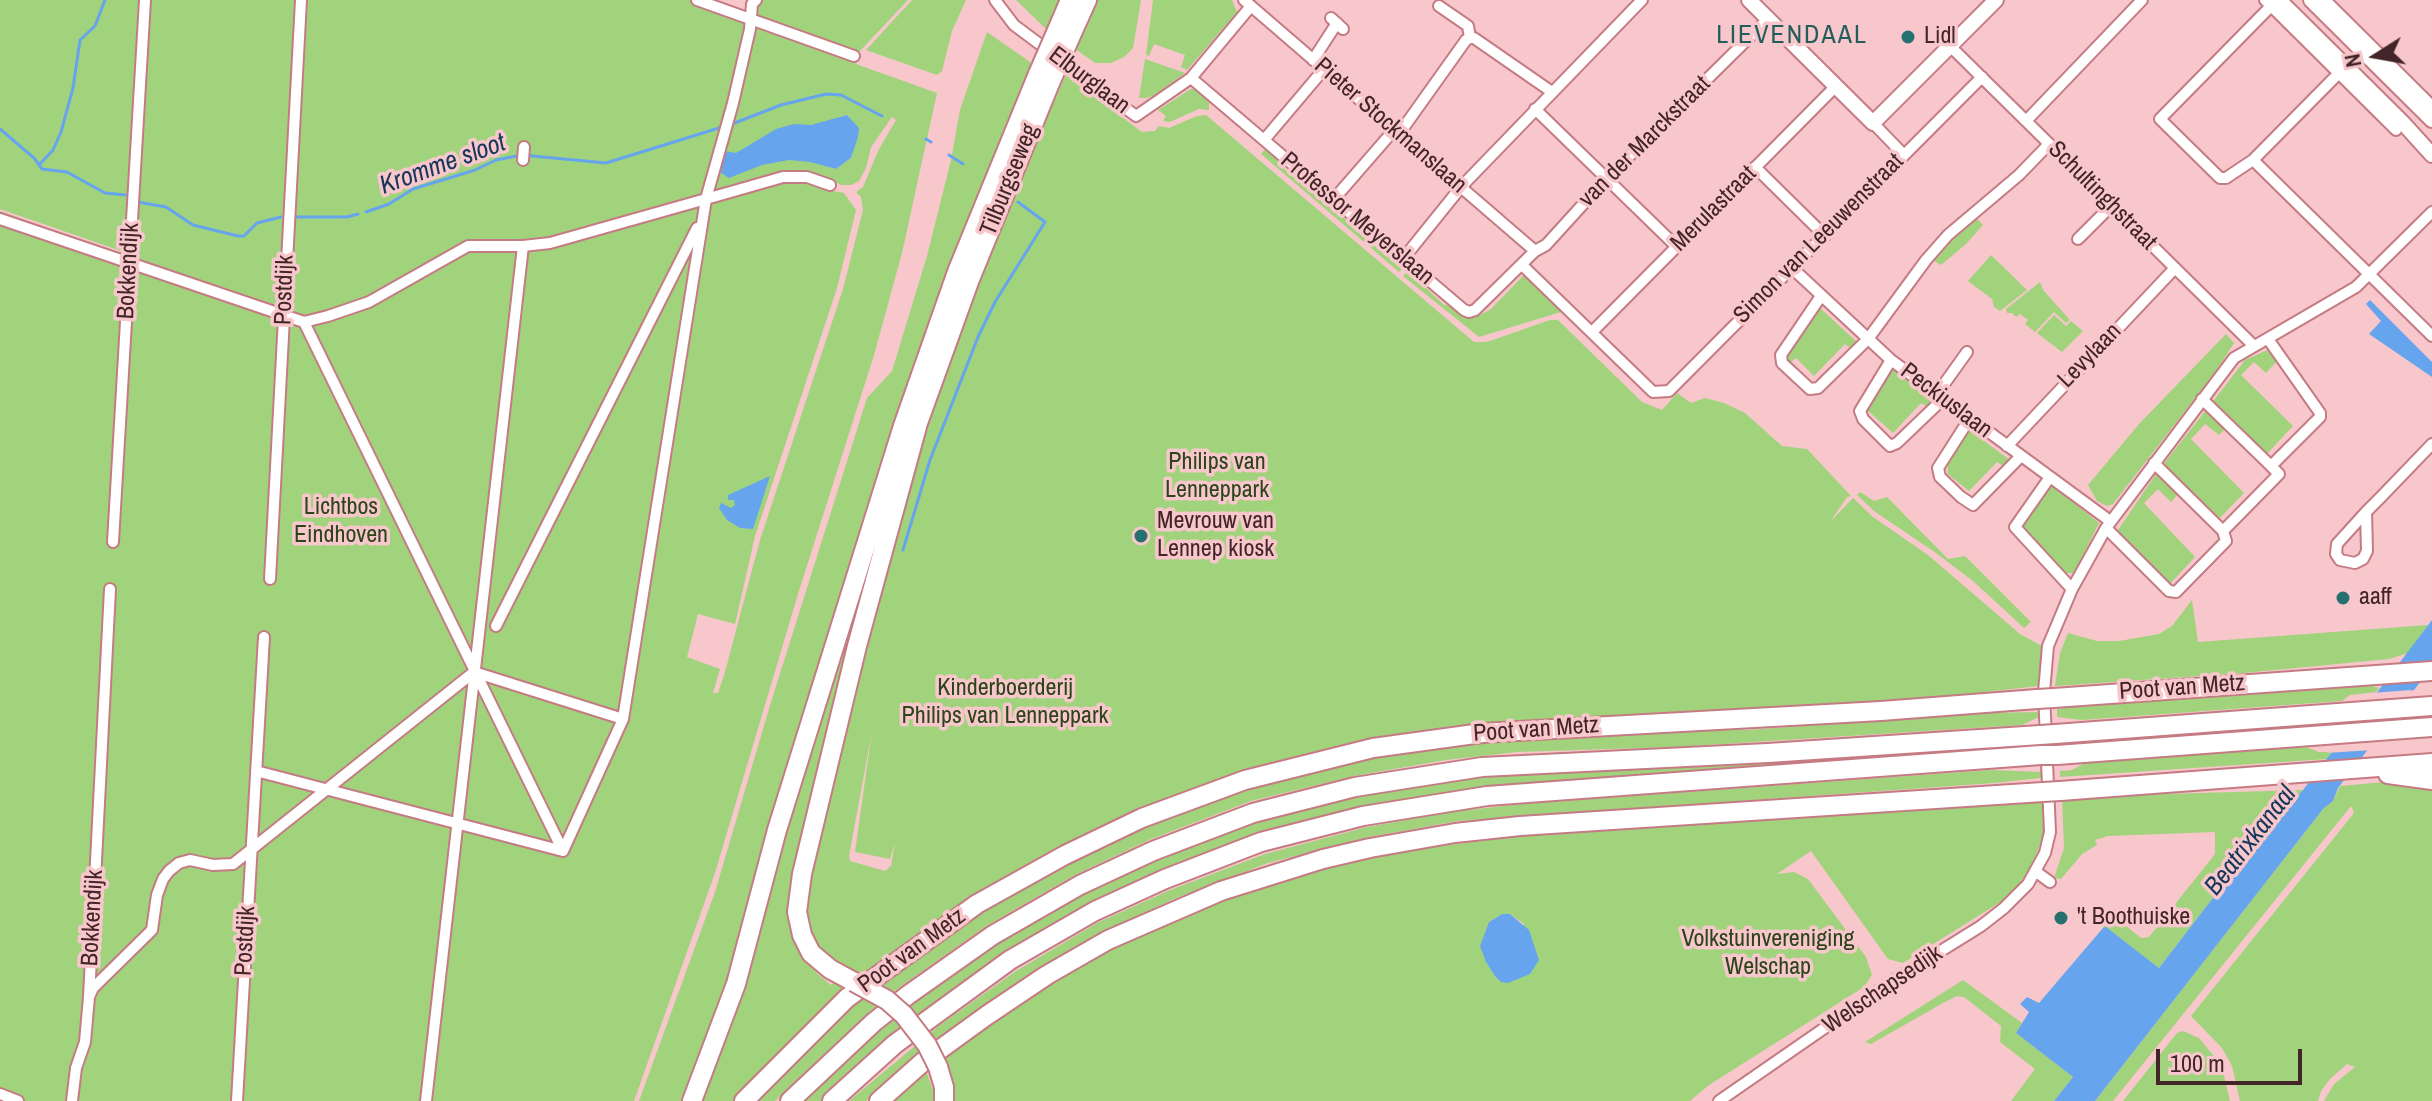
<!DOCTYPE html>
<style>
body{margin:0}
#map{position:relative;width:2432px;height:1101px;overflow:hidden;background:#f7c7cb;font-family:"Archivo Narrow",sans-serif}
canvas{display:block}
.north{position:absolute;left:2336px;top:16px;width:80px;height:80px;-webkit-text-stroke:6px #f7c7cb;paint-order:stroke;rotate:259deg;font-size:22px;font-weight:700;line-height:32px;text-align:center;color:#432428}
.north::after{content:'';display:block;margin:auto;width:28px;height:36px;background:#432428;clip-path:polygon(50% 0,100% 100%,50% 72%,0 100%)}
.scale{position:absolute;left:2156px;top:1049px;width:146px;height:36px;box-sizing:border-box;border:4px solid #432428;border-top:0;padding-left:10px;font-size:24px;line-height:28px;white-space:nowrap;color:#432428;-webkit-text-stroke:6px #f7c7cb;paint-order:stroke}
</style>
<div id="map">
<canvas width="2432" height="1101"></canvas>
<div class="north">N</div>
<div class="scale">100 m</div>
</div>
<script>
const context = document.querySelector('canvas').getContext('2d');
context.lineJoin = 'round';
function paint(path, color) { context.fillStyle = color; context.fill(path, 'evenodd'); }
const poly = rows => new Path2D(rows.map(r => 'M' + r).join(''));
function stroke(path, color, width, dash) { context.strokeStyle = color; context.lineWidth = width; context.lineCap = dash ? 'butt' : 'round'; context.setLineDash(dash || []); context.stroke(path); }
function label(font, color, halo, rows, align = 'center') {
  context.font = font + ' "Archivo Narrow",sans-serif'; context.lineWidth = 7; context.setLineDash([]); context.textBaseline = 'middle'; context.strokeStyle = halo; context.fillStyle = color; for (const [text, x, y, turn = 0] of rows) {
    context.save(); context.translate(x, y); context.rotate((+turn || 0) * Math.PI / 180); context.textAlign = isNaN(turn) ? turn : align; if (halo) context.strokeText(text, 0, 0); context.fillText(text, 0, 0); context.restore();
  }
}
const green = poly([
 [0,0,711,0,745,12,752,0,908,0,860,51,856,64,937,93,902,253,874,355,798,594,715,873,634,1101,0,1101,0,211,125,256,126,239,124,252,0,209],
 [847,115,859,129,851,158,836,169,822,165,838,117],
 [892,117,896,120,879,149,863,187,856,192,861,197,863,210,843,289,760,540,725,672,718,693,713,693,720,669,687,657,698,614,735,624,755,536,837,288,856,210,844,193,814,187,819,174,841,185,851,185,859,181,866,168,871,147],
 [912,0,966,0,952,31,942,71,937,75,866,50],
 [1016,0,1060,0,1047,30],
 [1096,0,1141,0,1133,48,1124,57,1111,63,1095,63,1074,48],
 [1153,0,1232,0,1237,12,1187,70,1181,67,1185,55,1154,44,1149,56,1146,55],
 [987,32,1033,64,731,983,686,1101,639,1101,715,892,771,702,867,398,892,371,927,256,951,160,960,110],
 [1145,59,1185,73,1155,95,1147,98,1139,98],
 [1066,75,1142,132,1155,131,1159,126,1169,128,1197,116,1206,115,1474,342,1487,342,1550,320,1558,320,1642,402,1662,410,1677,393,1691,403,1705,398,1724,403,1745,413,1782,446,1807,449,1851,496,1847,497,1830,522,1853,498,1873,517,1928,555,2020,634,2042,646,2038,686,1880,704,1441,728,1400,734,1243,776,972,900,736,1101,698,1101,913,419,796,873,788,912,794,938,802,958,820,976,831,985,848,969,834,963,819,951,808,934,804,912,808,875,912,465,1008,199],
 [872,731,855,852,890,859,895,843,891,866,885,871,850,861,849,856],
 [1191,89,1194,89,1209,101,1209,110,1199,109,1170,122,1163,121,1166,116,1158,110],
 [1265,149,1278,160,1278,164,1307,188,1311,188,1376,247,1380,247,1404,267,1399,272,1261,154],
 [1975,217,1983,225,1966,244,1941,265,1933,260],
 [1991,255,2027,290,2000,311,1994,307,1992,299,1968,281],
 [1408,271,1444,305,1448,305,1465,317,1472,318,1490,310,1524,275,1561,312,1479,337,1403,276],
 [2040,282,2043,290,2070,320,2066,323,2054,312,2035,332,2025,324,2028,320,2020,314,2016,317,2012,313,2007,313,2006,309],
 [1820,308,1857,342,1851,349,1845,344,1814,376,1796,358,1790,363,1786,360,1787,353],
 [2054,315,2066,326,2071,321,2083,331,2062,352,2037,333],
 [2226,334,2234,343,2216,371,2113,504,2107,506,2097,501,2088,485,2139,424],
 [2270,349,2279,359,2266,373,2254,362,2241,375,2293,426,2265,456,2211,404,2245,360],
 [1892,369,1934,403,1929,408,1921,403,1893,433,1866,409],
 [2206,410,2226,428,2219,435,2205,424,2191,439,2244,493,2217,521,2162,466],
 [1969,430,2010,460,2005,467,1997,462,1969,491,1948,474,1947,462],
 [2156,474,2159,474,2179,493,2171,502,2158,489,2144,503,2195,557,2168,586,2116,533],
 [2050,484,2099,523,2074,573,2062,573,2020,526],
 [1860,492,1874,501,1887,497,1948,559,1965,556,2031,622,2024,628,1973,581,1936,553,1874,511,1857,495],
 [2192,600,2198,642,2428,625,2408,653,2389,659,2244,673,2055,686,2060,653,2068,633,2097,641,2119,641,2159,634,2172,626],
 [2372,686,2379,688,2376,692,2350,695,2342,701,2082,720,2057,717,2057,709,2080,706],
 [2039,712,2039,717,2022,725,1990,727,1675,747,1517,752,1446,760,1354,776,1251,801,1149,840,1075,875,988,925,900,987,868,1013,775,1101,751,1101,852,1002,979,911,1068,860,1143,824,1246,785,1350,759,1444,743,1716,727,1747,730,1989,713],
 [2340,720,2338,727,2058,747,2058,739],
 [2040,741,2041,748,1519,787,1261,836,1205,853,1161,871,1006,953,928,1009,824,1101,800,1101,884,1022,997,941,1083,891,1155,857,1255,820,1357,793,1449,777],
 [2306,747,2319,752,2332,752,2327,759,2060,777,2060,771,2072,770,2085,763],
 [1991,770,2042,772,2041,778,1994,783,1458,821,1369,837,1268,863,1174,899,1105,931,1022,979,946,1032,914,1056,866,1101,849,1101,940,1025,1016,971,1099,922,1170,890,1265,854,1367,827,1457,811,1523,804],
 [2385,782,2432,785,2432,1101,2324,1101,2334,1084,2355,1067,2347,1064,2330,1079,2321,1091,2318,1101,2240,1101,2232,1066,2222,1048,2191,1016,2354,813,2351,806,2113,1101,2095,1101,2323,809,2333,801,2340,786],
 [2303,790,2269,825,2159,968,2107,928,2103,928,2111,914,2141,938,2149,937,2215,854,2215,832,2108,836,2095,840,2097,845,2082,854,2061,879,2054,878,2064,848,2062,797],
 [2044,800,2043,836,2032,866,2010,896,1903,963,1888,959,1811,851,1777,874,1794,872,1808,879,1866,957,1872,975,1864,987,1709,1085,1690,1101,955,1101,953,1085,944,1054,1031,992,1113,944,1180,913,1379,850,1410,850,1489,840,1519,833],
 [1502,914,1510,914,1524,924,1501,982,1486,962,1489,922],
 [1963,980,2022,1023,2016,1033,2073,1077,2054,1101,2011,1101,2035,1069,2000,1042,2001,1026,1964,997,1957,996,1943,1003,1871,1044,1865,1042],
 [2183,1031,2199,1038,2217,1060,2224,1076,2230,1101,2123,1101,2177,1033],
 [925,1068,937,1101,888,1101]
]);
const water = poly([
 [847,115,859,128,858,137,851,158,836,169,810,162,789,160,762,165,729,178,721,173,724,151,736,153,776,129,794,124,811,125],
 [2370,300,2432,362,2432,377,2369,334,2381,321,2366,304],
 [770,476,753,529,740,528,727,520,719,508,721,503,731,508,735,505,734,500,728,500,728,495],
 [2432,620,2432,667,2414,690,2410,691,2404,698,2387,725,2338,788,2333,801,2323,809,2095,1101,2054,1101,2073,1077,2016,1033,2029,1012,2020,1004,2027,997,2039,1003,2103,928,2106,927,2159,968,2269,825,2303,790,2332,752,2337,751,2359,716],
 [1502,914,1510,914,1529,930,1539,960,1530,974,1508,983,1501,982,1495,976,1486,962,1480,946,1489,922]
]);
const pier = poly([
 [2411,690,2404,699,2405,708,2396,720,2392,720,2388,731,2373,750,2326,753,2337,750,2341,744,2341,735,2351,723,2358,720,2357,712,2372,693]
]);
const stream = poly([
 [732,124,781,105,826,94,841,95,882,116],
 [0,129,34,158,42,169,67,172,105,193,126,195],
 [926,139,931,142],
 [949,155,963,164],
 [39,165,53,150,61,132,73,88,80,40,95,26,105,0],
 [138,202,166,207,193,225,238,236,244,236,257,223,281,217],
 [366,212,389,204,413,189,475,170,496,160,522,155,606,163,719,128],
 [291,217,347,217,358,214],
 [903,550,930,460,978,337,995,302,1045,222,1018,202]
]);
const street = poly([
 [697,0,854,56],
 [995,0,1014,25,1136,116,1191,78,1251,6],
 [1244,0,1535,251],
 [2265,0,2396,130],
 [2325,0,2432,106],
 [1439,6,1468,26,1470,38,1474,38,1552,92],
 [2271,6,2160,119,2220,178,2226,178,2253,160,2339,73],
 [1331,18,1343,29],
 [1950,46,2253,345],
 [1313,60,1337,23],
 [1191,78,1464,310,1469,312,1475,310,1535,251,1546,245,1606,179,1768,19],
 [1535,109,1676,246],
 [2026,121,2142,0],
 [1873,123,1903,154],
 [1399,134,1466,40,1470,38],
 [1264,140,1324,69],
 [523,160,524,147],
 [2253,160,2432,336],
 [1755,167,1825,236],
 [1334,199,1394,130],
 [0,219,304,322,328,316,369,302,468,246,523,246,550,243,706,199,733,103,750,29,752,4,756,0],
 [2078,239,2112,205],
 [1403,259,1461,187,1642,0],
 [1522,265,1653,392,1669,391,1982,77],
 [1792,268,1891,360,2110,521],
 [1821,296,1781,355,1782,363,1810,389,1818,388,1868,339,1926,260,1948,235,2019,175,2049,144],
 [304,322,563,851,623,719],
 [1592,332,1836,86],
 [1891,360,1860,411,1863,419,1890,446,1897,443,1943,399],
 [1937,394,1967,352],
 [2202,399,2271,466],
 [1970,418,1938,468,1940,477,1961,497,1973,505,2021,456],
 [2007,446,2175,268],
 [2154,463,2223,531],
 [2050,477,2015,527,2072,589],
 [2366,512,2367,551,2363,559,2355,563,2340,560,2336,554,2337,544,2366,512,2381,497,2432,444],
 [2106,528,2169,591,2176,592,2226,541,2223,531,2279,474,2271,466,2320,417,2320,413,2268,339],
 [113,542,145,0],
 [270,579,301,0],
 [496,626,697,228],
 [474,672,623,719,706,199,783,177,807,177,830,185],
 [256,771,563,851],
 [2035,871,2050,882],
 [89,997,93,988,152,930,157,895,163,879,169,871,179,863,190,860,213,865,233,864,474,672],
 [0,1094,18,1101],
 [72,1101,76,1068,85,1042,89,997,110,589],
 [237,1101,264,637],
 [426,1101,523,246],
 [1719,1101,1891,982,1981,926,2004,908,2028,884,2045,853,2050,832,2044,692,2048,646,2072,589,2106,528,2234,358,2356,287,2432,212]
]);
const secondary = poly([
 [1749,0,1873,123,1996,0],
 [2279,0,2403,123,2432,155],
 [2311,0,2432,120]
]);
const highway = poly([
 [1061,21,1070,0],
 [1073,31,1087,0],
 [2054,698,2432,671],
 [2055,734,2432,706],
 [2057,755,2432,727],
 [2388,774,2432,780],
 [2060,791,2432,763],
 [854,982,830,969,811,953,802,935,797,912,802,874,857,646,918,423,970,279,1050,83],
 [938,1067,944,1087,944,1101],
 [692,1101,736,984,777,830,903,426,957,272,1038,74],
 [744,1101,847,998,977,904,1065,855,1142,818,1245,780,1373,748,1482,733,1881,711,2037,699],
 [790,1101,874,1022,908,995,993,935,1080,885,1153,851,1253,813,1355,787,1482,767,1768,753,2040,735],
 [832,1101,895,1044,1010,960,1095,911,1165,879,1261,842,1363,816,1487,796,2041,755],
 [879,1101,924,1061,986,1016,1047,975,1108,940,1221,891,1323,859,1370,848,1455,833,1520,826,2043,792]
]);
const highwayBridge = poly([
 [1038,74,1061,21],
 [1050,83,1073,31],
 [2037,699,2054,698],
 [2040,735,2055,734],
 [2041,755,2057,755],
 [2043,792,2060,791],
 [854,982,887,1000,904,1015,927,1045,938,1067]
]);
const markers = [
 [1908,37,8,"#26716f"],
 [1141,536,8,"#26716f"],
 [2343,598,8,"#26716f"],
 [2061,918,8,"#26716f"]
];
const poiNames = [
 ["Lidl",1924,37],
 ["Mevrouw van",1157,522],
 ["Lennep kiosk",1157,550],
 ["aaff",2359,598],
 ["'t Boothuiske",2077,918]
];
const streetNames = [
 ["Elburglaan",1089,81,37],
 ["Pieter Stockmanslaan",1390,126,41],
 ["van der Marckstraat",1645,142,-45],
 ["Tilburgseweg",1010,180,-68],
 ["Schultinghstraat",2102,196,45],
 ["Merulastraat",1714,209,-45],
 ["Professor Meyerslaan",1357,219,40],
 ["Simon van Leeuwenstraat",1819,239,-45],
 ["Bokkendijk",129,271,-87],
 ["Postdijk",285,290,-88],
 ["Levylaan",2090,356,-46],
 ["Peckiuslaan",1946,401,37],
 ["Poot van Metz",2182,688,-4],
 ["Poot van Metz",1536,730,-4],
 ["Bokkendijk",93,918,-87],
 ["Postdijk",246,941,-87],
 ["Poot van Metz",912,951,-36],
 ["Welschapsedijk",1883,990,-34]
];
const parkNames = [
 ["Philips van",1217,463],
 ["Lenneppark",1217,491],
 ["Lichtbos",341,508],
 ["Eindhoven",341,536],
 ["Kinderboerderij",1005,689],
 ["Philips van Lenneppark",1005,717],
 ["Volkstuinvereniging",1768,940],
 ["Welschap",1768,968]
];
const neighbourhoodNames = [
 ["LIEVENDAAL",1792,36]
];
const waterNames = [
 ["Kromme sloot",443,165,-20],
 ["Beatrixkanaal",2251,841,-52]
];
paint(green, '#a1d37c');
paint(water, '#66a5ed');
paint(pier, '#f7c7cb');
stroke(stream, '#66a5ed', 3);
stroke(street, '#c57b83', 14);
stroke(secondary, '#c57b83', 18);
stroke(highway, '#c57b83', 22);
stroke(street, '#fff', 10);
stroke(secondary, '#fff', 14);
stroke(highway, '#fff', 18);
stroke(highwayBridge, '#c57b83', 22, []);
stroke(highwayBridge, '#fff', 18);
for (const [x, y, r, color] of markers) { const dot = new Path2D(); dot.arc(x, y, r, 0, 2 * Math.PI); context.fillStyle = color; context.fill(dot); stroke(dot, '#f7c7cb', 3); }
label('24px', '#432428', '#f7c7cb', poiNames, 'left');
label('24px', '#432428', '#f7c7cb', streetNames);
label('24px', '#2c4419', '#f7c7cb', parkNames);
context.letterSpacing = '2px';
label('26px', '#225c5b', '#f7c7cb', neighbourhoodNames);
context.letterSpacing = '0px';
label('italic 26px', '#16375b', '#f7c7cb', waterNames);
</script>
